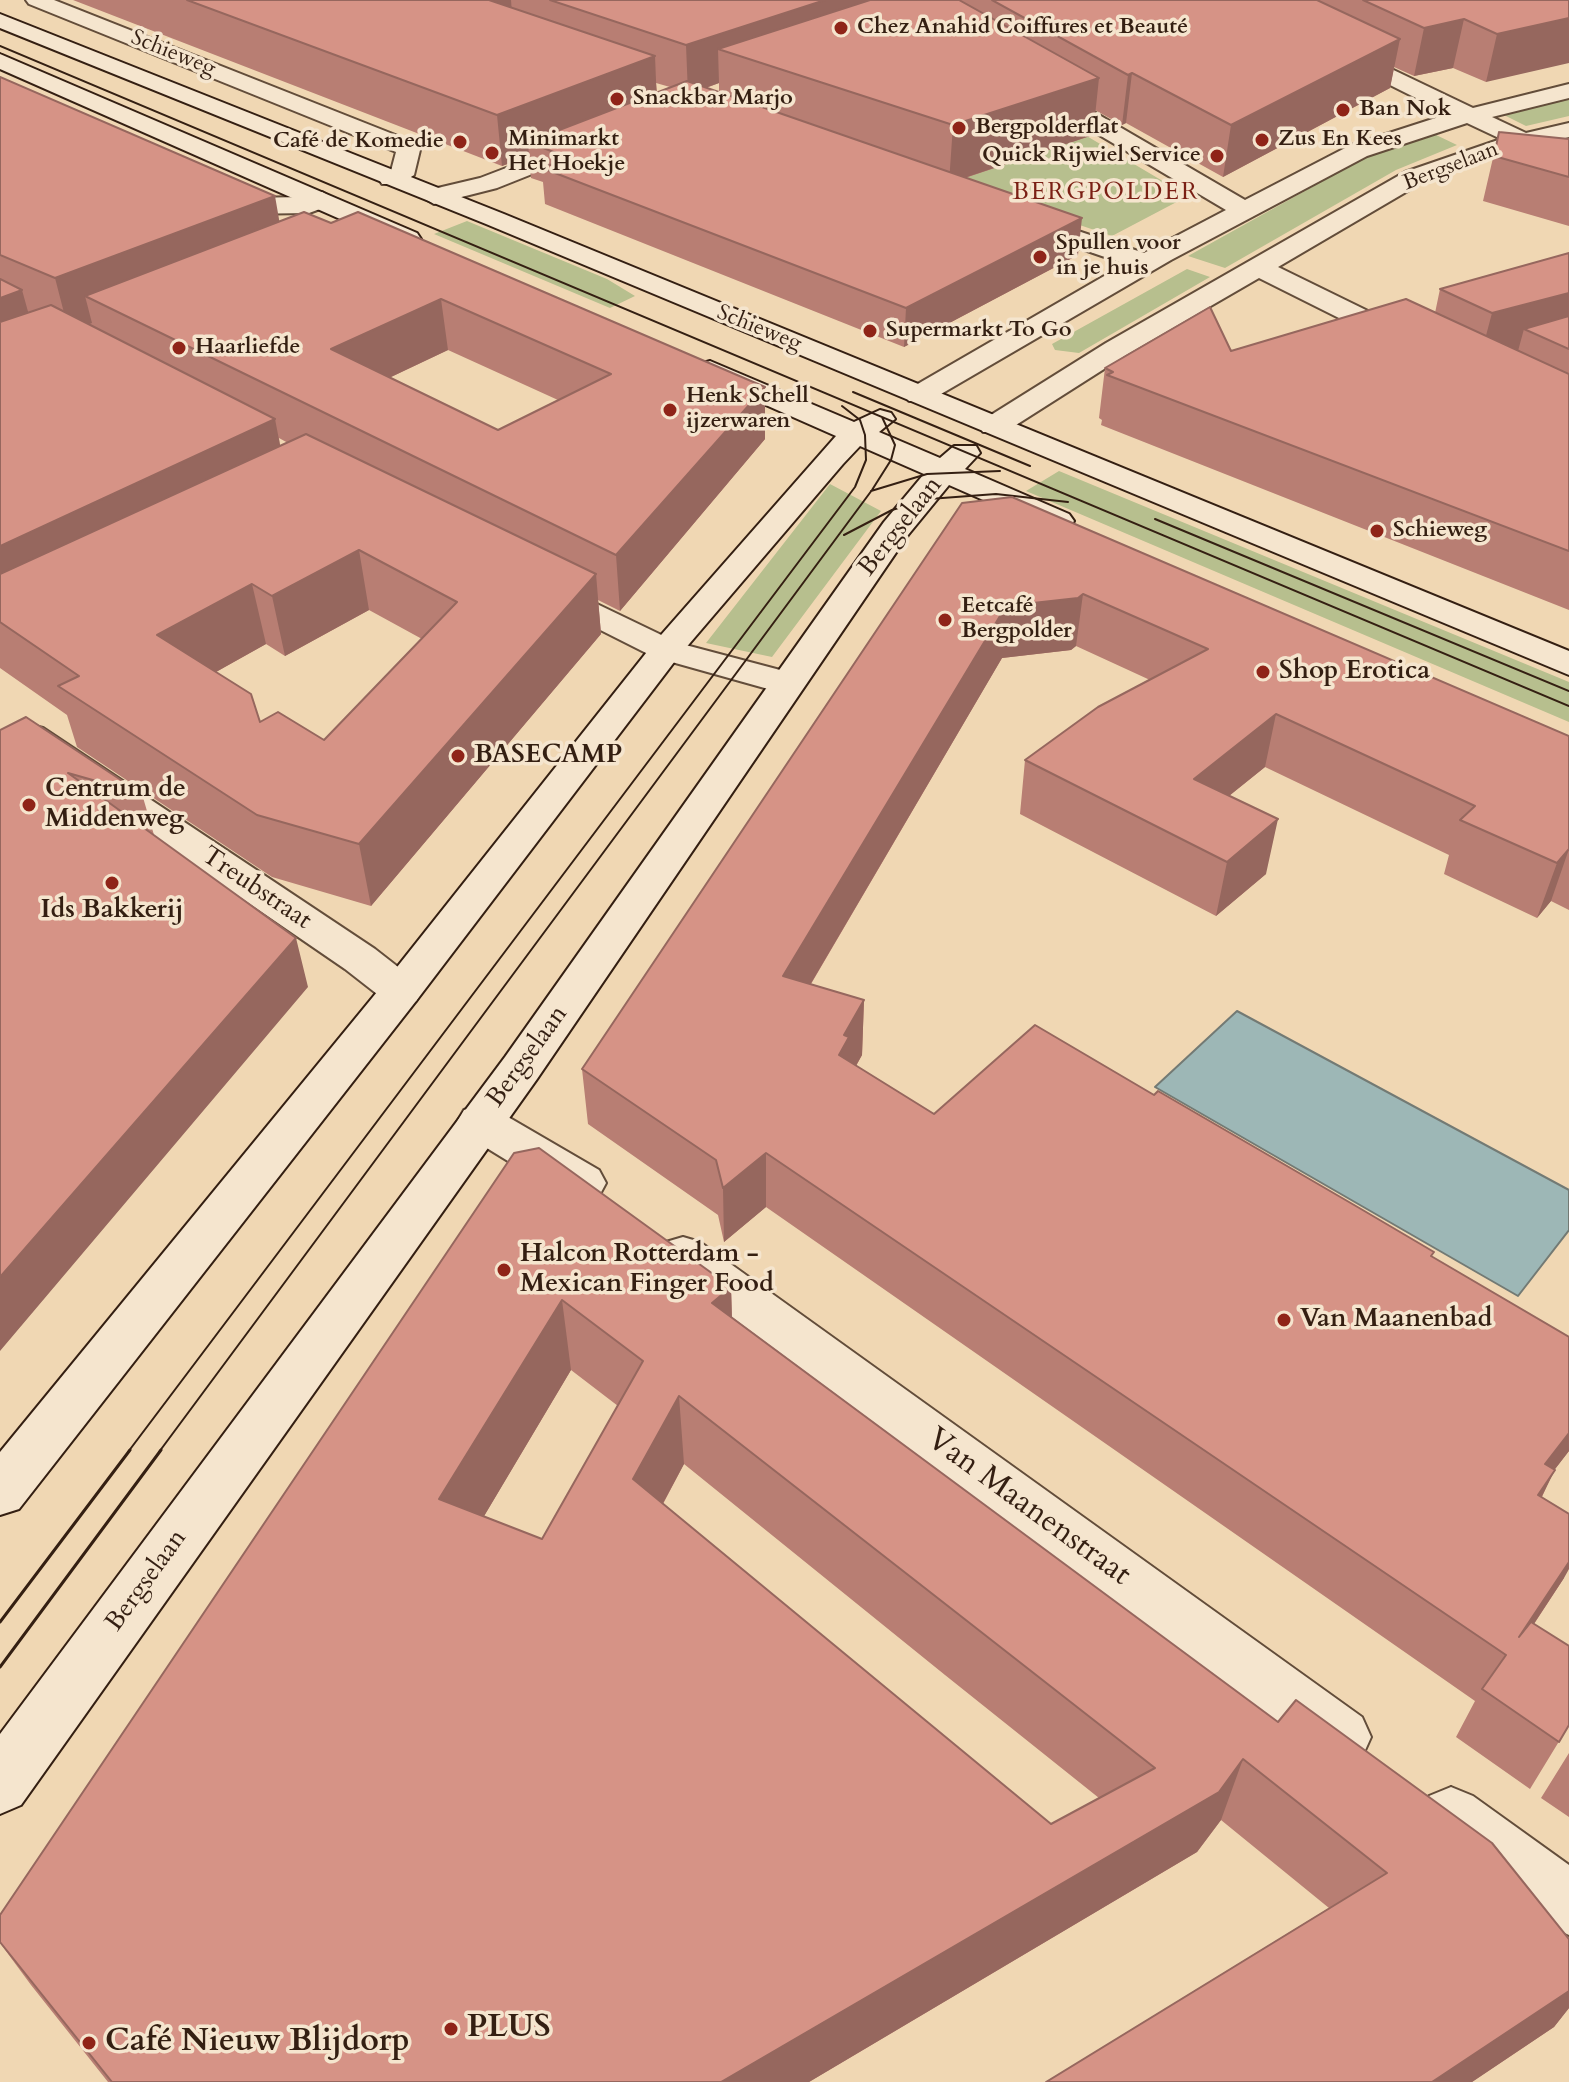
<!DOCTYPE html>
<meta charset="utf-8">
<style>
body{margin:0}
canvas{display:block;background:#f0d7b3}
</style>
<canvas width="1569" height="2082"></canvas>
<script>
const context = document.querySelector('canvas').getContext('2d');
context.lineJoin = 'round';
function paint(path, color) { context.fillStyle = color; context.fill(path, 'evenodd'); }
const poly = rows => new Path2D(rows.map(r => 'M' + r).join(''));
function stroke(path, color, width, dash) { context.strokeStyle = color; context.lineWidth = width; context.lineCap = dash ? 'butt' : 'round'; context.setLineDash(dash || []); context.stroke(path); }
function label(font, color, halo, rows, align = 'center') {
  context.font = font + ' Cardo,serif'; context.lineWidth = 7; context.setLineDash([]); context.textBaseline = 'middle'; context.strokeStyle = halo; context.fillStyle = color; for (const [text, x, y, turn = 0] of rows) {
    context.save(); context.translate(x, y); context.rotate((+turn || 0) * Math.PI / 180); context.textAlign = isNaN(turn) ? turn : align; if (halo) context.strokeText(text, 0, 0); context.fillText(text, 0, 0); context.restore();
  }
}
const green = poly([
 [933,45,1188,196,1112,236,741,110],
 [1569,99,1569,116,1526,126,1502,114],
 [1432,133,1457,145,1396,170,1225,268,1188,256,1375,152],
 [467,221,607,279,635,296,610,308,434,234],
 [1187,269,1210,277,1079,353,1055,350,1052,344],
 [1059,471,1569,682,1569,722,1026,491],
 [830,484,881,511,772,657,706,643]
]);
const water = poly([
 [1237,1011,1569,1190,1569,1230,1518,1296,1155,1087,1237,1011]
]);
const minor = poly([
 [26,0,54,0,413,142,420,150,414,175,400,184,382,184,379,179,391,171,396,152,29,4,26,0],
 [1220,0,1247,0,1473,108,1569,84,1569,98,1492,117,1526,133,1569,123,1569,137,1546,143,1569,154,1569,170,1521,149,1490,156,1423,182,1278,267,1419,336,1423,342,1419,348,1399,348,1259,278,1126,355,1005,432,983,432,979,426,983,420,1106,343,1405,172,1501,139,1467,123,1367,156,1171,260,929,401,909,401,904,395,909,389,1125,264,1015,226,1011,221,1015,216,1033,216,1144,253,1226,210,1035,97,1032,92,1035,87,1051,87,1245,200,1349,146,1448,114,1220,0],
 [587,137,595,139,599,144,595,149,497,188,434,204,421,196,425,191,480,178,587,137],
 [218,191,242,198,306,197,322,192,335,200,331,205,309,213,240,214,209,204,205,199,209,194,218,191],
 [547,580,678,643,799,675,804,683,799,691,786,694,654,657,535,597,530,590,535,583,547,580],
 [30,725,43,728,375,949,416,981,422,991,416,1001,401,1006,386,1001,345,969,27,751,0,759,0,735,30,725],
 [480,1105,496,1110,599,1170,606,1183,599,1196,582,1201,565,1196,464,1134,457,1122,464,1110,480,1105],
 [683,1237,700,1242,1362,1717,1371,1737,1362,1757,1341,1765,1320,1757,666,1270,659,1256,666,1242,683,1237],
 [1451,1787,1473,1796,1569,1865,1569,1935,1547,1925,1429,1838,1420,1817,1429,1796,1451,1787]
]);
const secondary = poly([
 [0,14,504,214,1569,651,1569,675,486,224,0,28,0,14],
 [0,54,417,233,421,239,417,245,399,245,0,69,0,54],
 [710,361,854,422,880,410,891,413,895,419,879,432,940,458,954,446,976,446,980,453,965,469,1069,514,1074,521,1069,528,1058,531,1047,528,949,485,908,535,537,1079,21,1805,0,1814,0,1734,505,1057,884,522,924,474,860,446,843,464,678,657,416,1001,19,1509,0,1515,0,1452,386,981,654,643,836,436,700,376,695,370,700,364,710,361]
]);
const tramFar1 = poly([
 [0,46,1569,706],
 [853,392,1030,466],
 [871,491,927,474,1000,471],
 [1155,519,1569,691],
 [844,535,892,510,929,499,996,494,1068,502],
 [128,1452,855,487,866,460,865,435,860,420,842,406],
 [159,1452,872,490,891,460,895,445,882,417]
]);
const tram = poly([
 [0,1622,130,1450],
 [0,1667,161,1450]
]);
const wall = poly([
 [73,0,1569,0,1486,82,1453,68,1414,76,1394,67,1390,88,1223,177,1126,123,1122,125,1095,110,1093,135,965,178,1078,255,904,347,545,204,543,182,531,178,529,156,502,166],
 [656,83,670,87,657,92],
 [719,83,719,92,706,88],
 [0,77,280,221,331,223,765,387,765,439,620,611,598,600,601,634,371,906,272,877,77,747,67,715,0,668],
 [448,350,558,400,498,430,389,378],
 [279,438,288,443,280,446],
 [369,610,422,639,324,740,260,722,216,672,266,644,285,656],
 [1499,132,1569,139,1569,226,1483,201],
 [1569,253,1569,610,1101,425,1102,420,1099,418,1105,368,1231,351,1435,313,1440,289],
 [962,503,1569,736,1569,910,1551,901,1537,918,1444,874,1449,855,1265,767,1229,796,1266,874,1216,916,1020,814,1025,760,1150,680,1076,646,1071,650,1002,658,811,984,864,1000,862,1055,856,1066,934,1114,1432,1257,1569,1337,1569,1451,1554,1470,1542,1497,1564,1578,1534,1624,1569,1725,1530,1789,1456,1737,1475,1701,766,1207,724,1242,718,1215,588,1124,582,1069],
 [0,730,142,794,154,835,308,987],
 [514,1153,731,1287,732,1317,1569,1939,1569,2008,1554,2027,1472,2082,1046,2082,1329,1908,1221,1820,1197,1852,809,2082,108,2082,31,1985,0,1943,0,1915],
 [571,1370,618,1406,542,1539,484,1516],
 [684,1464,945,1675,1099,1798,1051,1824,663,1504],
 [1569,1753,1569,1817,1541,1798]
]);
const shadedWall = poly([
 [482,0,511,0,512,14],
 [825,0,903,0,718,49,719,83,688,94,686,45],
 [1569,18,1569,63,1486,82,1497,34],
 [1464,19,1453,68,1414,76,1424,28],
 [1400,39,1390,88,1223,177,1231,125],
 [655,56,657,105,528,142,529,156,502,166,497,115],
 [1132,73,1126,123,1122,125,1128,75],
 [1099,78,1093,135,949,183,953,125],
 [275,196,284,248,85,296,92,323,69,332,55,278],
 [1082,218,1078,255,904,347,906,308],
 [22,290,37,344,0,359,0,298],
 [1569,293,1569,337,1524,329,1518,351,1479,362,1492,313],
 [441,299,448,350,340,401,331,349],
 [765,387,765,439,620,611,616,555],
 [275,419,286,476,0,614,0,546],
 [359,550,369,610,285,656,272,596],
 [596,574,601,634,371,906,359,844],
 [252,584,266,644,173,696,157,635],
 [1083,594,1076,646,1071,650,1002,658,783,1031,783,976,1006,606],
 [1276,714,1265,767,1184,832,1194,779],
 [1278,819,1266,874,1216,916,1227,862],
 [1569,849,1551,901,1537,918,1557,863],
 [296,938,308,987,0,1351,0,1277],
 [864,1000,862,1055,848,1080,839,1055,844,1035],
 [766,1153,766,1207,724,1242,723,1188],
 [731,1287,733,1357,712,1303],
 [562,1300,571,1370,455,1565,439,1499],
 [679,1396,684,1464,640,1546,633,1479],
 [1569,1433,1569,1451,1519,1516,1545,1464],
 [1555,1470,1529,1522,1538,1495],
 [1569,1562,1569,1569,1564,1578,1493,1686,1519,1637],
 [1243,1759,1221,1820,1197,1852,809,2082,721,2082],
 [1569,1991,1569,2008,1554,2027,1472,2082,1432,2082]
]);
const building = poly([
 [187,0,489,0,655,56,497,115,187,0],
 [550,0,825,0,686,45,550,0],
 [870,0,959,0,1099,78,953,125,718,49,870,0],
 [992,0,1317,0,1400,39,1231,125,1132,73,1128,75,992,0],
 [1363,0,1569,0,1569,18,1497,34,1464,19,1424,28,1363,0],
 [0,77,275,196,55,278,0,255,0,77],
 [687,81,1082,218,906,308,542,168,569,158,528,142,687,81],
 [1499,132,1569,139,1569,177,1494,156,1499,132],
 [304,212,331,223,358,212,765,387,616,555,85,296,304,212],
 [441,299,611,374,498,430,331,349,441,299],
 [1569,253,1569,293,1492,313,1440,289,1569,253],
 [0,279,22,290,0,298,0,279],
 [1406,299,1569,374,1569,551,1107,375,1113,372,1105,368,1210,307,1231,351,1406,299],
 [51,305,275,419,0,546,0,322,51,305],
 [1569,316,1569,349,1524,329,1569,316],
 [306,434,596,574,359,844,257,815,58,686,79,676,0,622,0,574,306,434],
 [359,550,457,602,324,740,278,712,260,722,251,694,157,635,252,584,272,596,359,550],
 [1012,497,1569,736,1569,849,1557,863,1460,820,1475,806,1276,714,1194,779,1278,819,1227,862,1025,760,1098,707,1208,649,1083,594,1078,598,1006,606,783,976,864,1000,844,1035,849,1037,839,1055,934,1114,1035,1025,1154,1095,1158,1091,1361,1209,1434,1252,1431,1256,1569,1337,1569,1433,1545,1464,1555,1470,1538,1495,1569,1514,1569,1562,1519,1637,1531,1622,1569,1646,1569,1725,1559,1742,1482,1689,1506,1655,766,1153,723,1188,716,1160,582,1069,962,503,1012,497],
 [26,717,142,794,68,773,296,938,0,1277,0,730,26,717],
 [539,1148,731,1287,712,1303,1278,1722,1296,1700,1492,1843,1569,1939,1569,1991,1432,2082,1046,2082,1387,1873,1243,1759,1219,1792,721,2082,112,2082,0,1942,0,1915,514,1153,539,1148],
 [562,1300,643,1361,542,1539,439,1499,562,1300],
 [679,1396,953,1610,1155,1768,1051,1824,633,1479,679,1396]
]);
const markers = [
 [841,28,8,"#8f2418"],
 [617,99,8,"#8f2418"],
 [1343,110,8,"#8f2418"],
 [959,128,8,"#8f2418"],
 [1262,140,8,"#8f2418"],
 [460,142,8,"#8f2418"],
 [492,153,8,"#8f2418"],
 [1217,156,8,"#8f2418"],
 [1040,257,8,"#8f2418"],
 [870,331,8,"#8f2418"],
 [179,348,8,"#8f2418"],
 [670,410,8,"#8f2418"],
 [1377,531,8,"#8f2418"],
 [945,620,8,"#8f2418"],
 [1263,672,8,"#8f2418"],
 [458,756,8,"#8f2418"],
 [29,805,8,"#8f2418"],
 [112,883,8,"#8f2418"],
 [504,1270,8,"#8f2418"],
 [1284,1320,8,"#8f2418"],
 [451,2029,8,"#8f2418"],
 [89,2043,8,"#8f2418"]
];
const farPoinames = [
 ["Chez Anahid Coiffures et Beauté",857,28],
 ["Snackbar Marjo",633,99],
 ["Ban Nok",1359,110],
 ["Bergpolderflat",975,128],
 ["Minimarkt",508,140],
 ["Het Hoekje",508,165],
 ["Zus En Kees",1278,140],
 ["Café de Komedie",444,142,"right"],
 ["Quick Rijwiel Service",1201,156,"right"],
 ["Spullen voor",1056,244],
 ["in je huis",1056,269],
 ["Supermarkt To Go",886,331],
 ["Haarliefde",195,348],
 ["Henk Schell",686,397],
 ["ijzerwaren",686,422],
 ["Schieweg",1393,531],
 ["Eetcafé",961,607],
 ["Bergpolder",961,632]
];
const farStreetnames = [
 ["Schieweg",173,54,22],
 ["Bergselaan",1451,167,-21],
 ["Schieweg",759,329,22]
];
const farNeighbourhoodnames = [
 ["BERGPOLDER",1106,193]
];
const streetNames = [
 ["Bergselaan",901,527,-52],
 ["Treubstraat",256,889,34],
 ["Bergselaan",528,1057,-54],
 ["Bergselaan",147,1581,-54]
];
const poiNames = [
 ["Shop Erotica",1279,672],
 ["BASECAMP",474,756],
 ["Centrum de",45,790],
 ["Middenweg",45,820],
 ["Ids Bakkerij",112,911,"center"],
 ["Halcon Rotterdam -",520,1255],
 ["Mexican Finger Food",520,1285],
 ["Van Maanenbad",1300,1320]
];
const nearStreetnames = [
 ["Van Maanenstraat",1028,1508,36]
];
const nearPoinames = [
 ["PLUS",467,2029],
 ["Café Nieuw Blijdorp",105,2043]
];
paint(green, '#b7bf8e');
paint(water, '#9db7b6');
stroke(water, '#737a74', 2);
stroke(minor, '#634d3a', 4);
stroke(secondary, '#341f12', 4);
paint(minor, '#f5e5ce');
paint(secondary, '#f5e5ce');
stroke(tramFar1, '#341f12', 2);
stroke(tram, '#341f12', 3);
paint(wall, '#b87e73');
paint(shadedWall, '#96675e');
paint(building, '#d69386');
stroke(building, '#96675e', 2);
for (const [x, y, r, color] of markers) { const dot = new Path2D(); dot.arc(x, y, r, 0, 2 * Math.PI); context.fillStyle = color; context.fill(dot); stroke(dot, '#f5e5ce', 3); }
label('bold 22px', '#341f12', '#f5e5ce', farPoinames, 'left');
label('22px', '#341f12', '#f5e5ce', farStreetnames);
context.letterSpacing = '2px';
label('24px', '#7a1f14', '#f5e5ce', farNeighbourhoodnames);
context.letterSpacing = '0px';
label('26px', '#341f12', '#f5e5ce', streetNames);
label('bold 26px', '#341f12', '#f5e5ce', poiNames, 'left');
label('32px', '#341f12', '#f5e5ce', nearStreetnames);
label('bold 32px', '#341f12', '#f5e5ce', nearPoinames, 'left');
</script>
